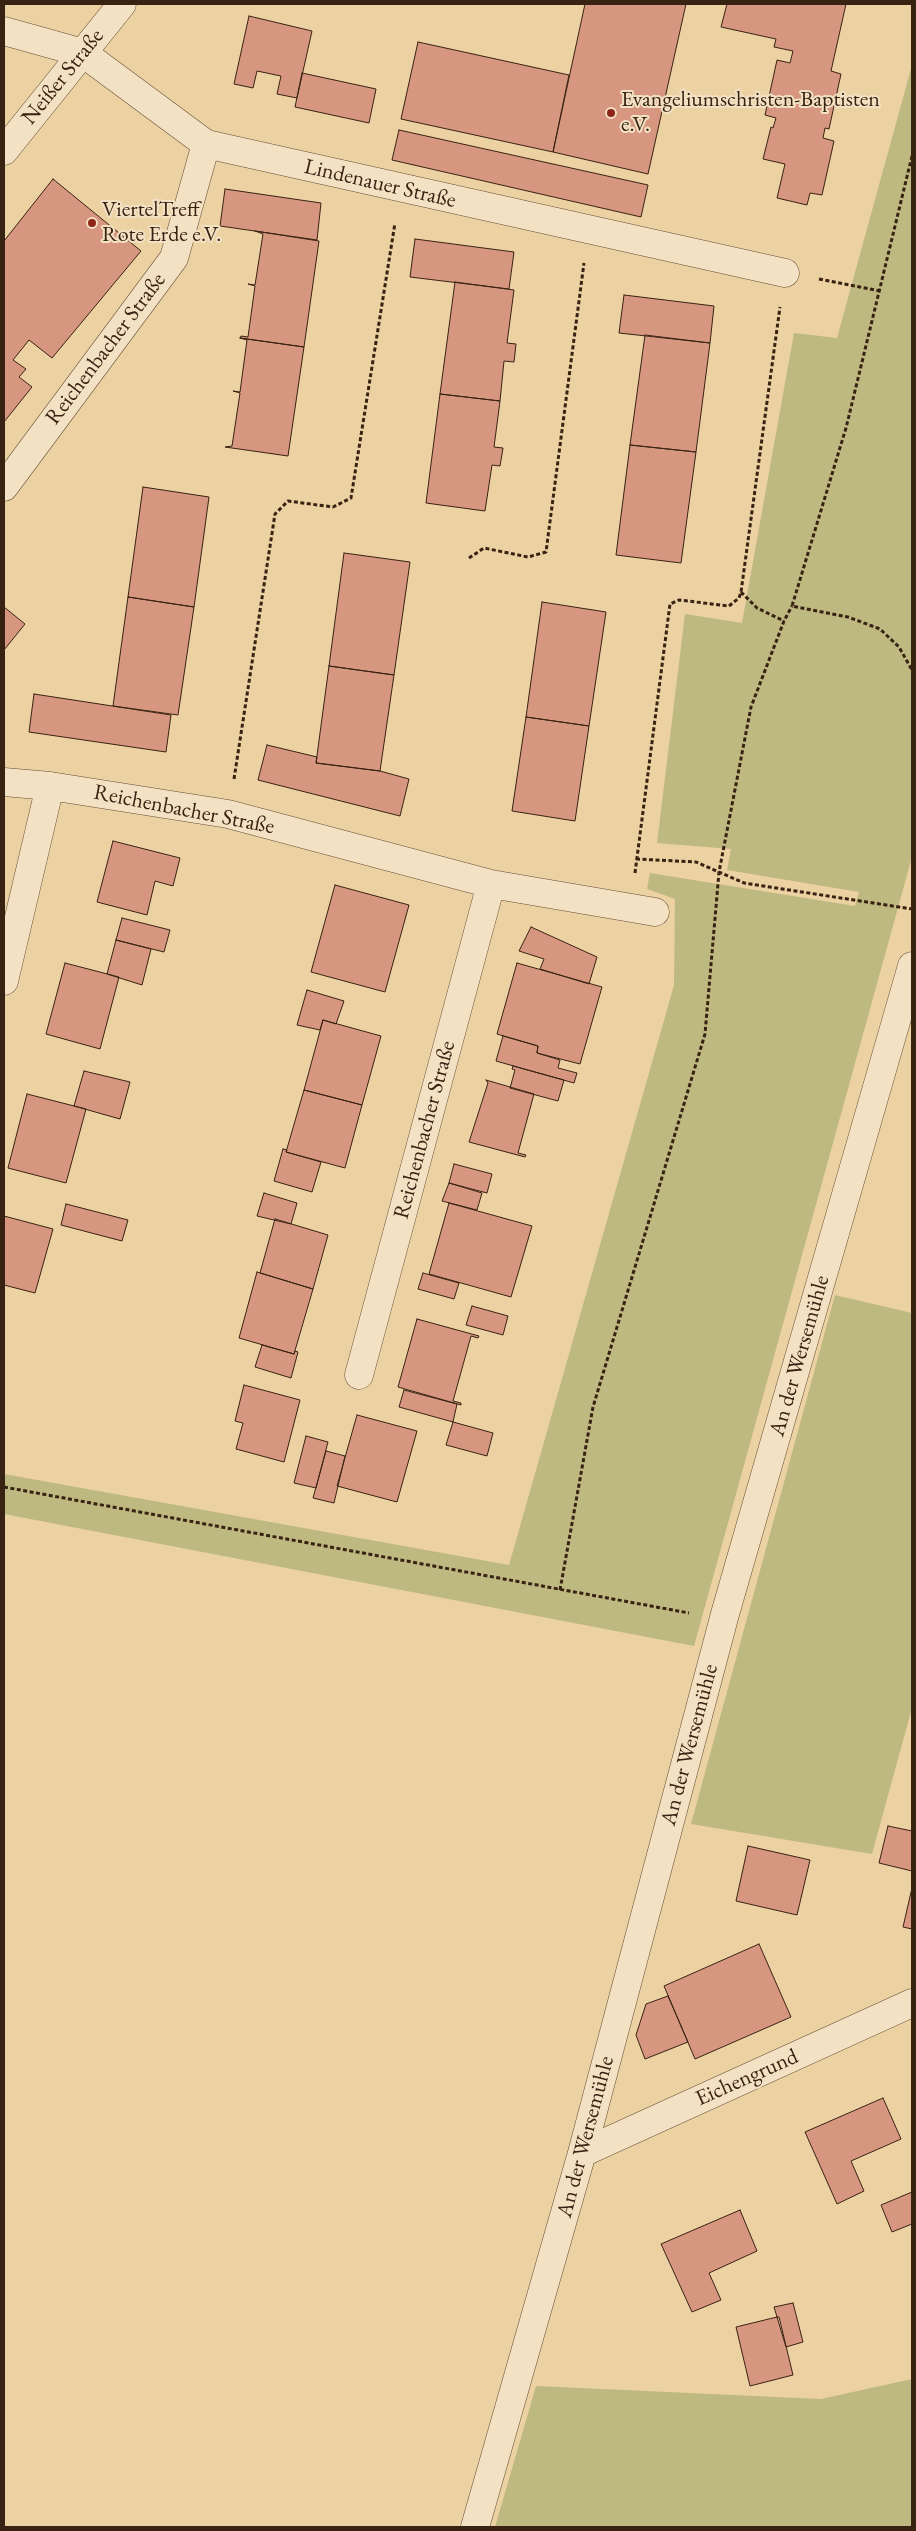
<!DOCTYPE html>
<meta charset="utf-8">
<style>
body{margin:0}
#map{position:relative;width:916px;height:2531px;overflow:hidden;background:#ecd1a3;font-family:"EB Garamond",serif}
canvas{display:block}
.frame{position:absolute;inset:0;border:5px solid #382212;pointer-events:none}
</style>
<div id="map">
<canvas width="916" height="2531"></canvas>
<div class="frame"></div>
</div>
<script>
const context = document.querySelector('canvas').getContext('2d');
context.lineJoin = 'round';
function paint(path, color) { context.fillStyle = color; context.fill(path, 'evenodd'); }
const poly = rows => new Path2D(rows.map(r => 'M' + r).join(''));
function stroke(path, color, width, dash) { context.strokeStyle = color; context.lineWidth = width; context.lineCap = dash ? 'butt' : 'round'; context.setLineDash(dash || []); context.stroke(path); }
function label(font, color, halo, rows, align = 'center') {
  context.font = font + ' "EB Garamond",serif'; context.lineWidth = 4; context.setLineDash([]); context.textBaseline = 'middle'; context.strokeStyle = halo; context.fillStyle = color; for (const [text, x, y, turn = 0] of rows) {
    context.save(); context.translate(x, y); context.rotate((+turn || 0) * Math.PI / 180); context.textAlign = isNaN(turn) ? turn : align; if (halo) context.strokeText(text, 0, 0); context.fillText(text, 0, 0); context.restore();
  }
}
const green = poly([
 [912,65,912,857,694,1646,4,1514,4,1474,509,1565,674,985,675,899,647,889,650,873,855,906,859,892,727,870,731,849,657,843,685,614,742,623,794,333,837,338],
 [835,1295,912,1313,912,1708,872,1854,691,1824],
 [912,2379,912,2527,495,2527,536,2386,821,2399]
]);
const building = poly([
 [585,4,686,4,648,174,553,152,585,4],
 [727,4,846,4,831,71,841,74,829,129,825,128,823,138,834,141,822,195,810,193,807,205,777,198,785,164,763,159,771,127,773,128,776,118,765,115,777,60,790,63,793,51,774,47,776,39,721,27,727,4],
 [249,16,312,31,297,98,277,94,281,76,257,71,253,88,234,84,249,16],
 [418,42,569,75,553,152,401,119,418,42],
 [302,73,376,89,369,123,295,107,302,73],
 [399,130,648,185,641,217,392,160,399,130],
 [53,179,141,251,52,358,29,340,13,360,26,369,19,377,32,387,4,422,4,241,53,179],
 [225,189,321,203,317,240,220,226,225,189],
 [255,231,319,241,304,347,240,338,241,336,248,337,255,286,248,284,255,285,263,234,255,231],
 [415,239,514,252,509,289,410,277,415,239],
 [455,282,514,290,507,343,516,344,514,362,504,361,500,401,440,394,455,282],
 [624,295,714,306,710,343,619,333,624,295],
 [645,335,710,343,696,452,630,445,645,335],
 [240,338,304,347,288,456,225,447,232,446,240,393,233,391,240,392,247,340,240,338],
 [440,394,500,401,494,447,503,448,500,466,492,465,485,511,426,503,440,394],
 [630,445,696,452,681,563,616,555,630,445],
 [143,487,209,497,194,607,128,597,143,487],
 [344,553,410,562,394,675,329,666,344,553],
 [128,597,194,607,178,715,113,706,128,597],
 [542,602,606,612,589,726,526,717,542,602],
 [4,607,25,624,4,650,4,607],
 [329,666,394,675,380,771,316,763,329,666],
 [34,694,171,715,166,752,29,732,34,694],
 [526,717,589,726,575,821,512,811,526,717],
 [267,745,317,757,316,763,380,771,409,779,400,816,258,780,267,745],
 [113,841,180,858,173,886,155,881,147,915,97,902,113,841],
 [335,885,409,905,385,992,311,972,335,885],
 [122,918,170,930,164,952,116,940,122,918],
 [531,927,597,957,589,984,540,969,544,959,519,951,531,927],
 [116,940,151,949,142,985,107,974,116,940],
 [65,963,119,977,100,1049,46,1034,65,963],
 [517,963,602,987,580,1064,537,1053,538,1046,497,1034,517,963],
 [307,990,344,1001,336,1024,323,1020,320,1030,297,1025,307,990],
 [323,1020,381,1036,362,1105,304,1090,323,1020],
 [503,1036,538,1046,537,1053,560,1060,558,1068,577,1073,574,1083,496,1061,503,1036],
 [513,1066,564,1080,558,1101,510,1088,515,1070,512,1069,513,1066],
 [84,1071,130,1082,120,1119,74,1106,84,1071],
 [486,1080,534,1094,518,1153,526,1155,525,1157,469,1142,488,1083,486,1080],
 [304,1090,362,1105,345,1168,286,1152,304,1090],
 [27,1094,86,1109,66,1183,8,1168,27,1094],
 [283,1149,287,1150,286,1152,321,1162,312,1192,274,1181,283,1149],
 [454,1164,492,1174,487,1193,449,1183,454,1164],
 [449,1183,482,1193,477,1210,442,1201,449,1183],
 [264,1193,297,1203,291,1224,257,1216,264,1193],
 [449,1203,532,1226,511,1297,429,1274,449,1203],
 [66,1204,128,1220,122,1241,61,1225,66,1204],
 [4,1216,53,1229,35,1293,4,1285,4,1216],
 [275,1219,328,1235,313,1289,260,1273,275,1219],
 [257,1272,313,1289,294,1354,239,1338,257,1272],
 [423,1273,459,1283,454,1299,418,1289,423,1273],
 [472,1306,508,1316,503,1335,466,1325,472,1306],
 [417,1319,479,1336,478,1338,471,1336,453,1401,461,1403,461,1405,398,1387,417,1319],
 [262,1345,294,1354,295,1351,298,1352,291,1378,255,1367,262,1345],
 [244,1385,300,1400,284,1462,236,1449,243,1423,235,1421,244,1385],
 [404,1390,457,1404,453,1422,399,1407,404,1390],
 [357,1415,417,1431,397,1502,337,1486,357,1415],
 [453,1422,493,1433,487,1456,446,1445,453,1422],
 [306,1436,328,1442,316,1488,294,1483,306,1436],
 [326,1451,345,1456,334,1503,313,1498,326,1451],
 [888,1826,912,1831,912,1871,879,1863,888,1826],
 [748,1846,810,1860,797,1915,736,1901,748,1846],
 [912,1888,912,1929,903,1927,912,1888],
 [759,1944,791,2017,695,2059,664,1986,759,1944],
 [668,1996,688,2042,645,2059,636,2035,646,2004,668,1996],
 [883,2098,901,2139,851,2161,864,2191,837,2204,805,2132,883,2098],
 [912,2192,912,2224,892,2232,881,2205,912,2192],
 [740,2210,757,2251,709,2273,721,2300,692,2312,661,2244,740,2210],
 [793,2303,803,2342,786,2347,774,2307,793,2303],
 [777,2317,779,2317,793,2375,750,2386,736,2327,777,2317]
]);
const path = poly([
 [912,156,846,428,792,606,848,617,880,629,899,647,912,670],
 [819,279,880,291],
 [469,558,484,548,528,557,546,552,584,263],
 [741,592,757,608,784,621],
 [234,779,275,514,288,501,333,507,351,498,395,223],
 [636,859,696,862,744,883,912,909],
 [635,873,670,604,679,600,729,606,739,598,741,592,780,307],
 [4,1487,689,1613],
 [560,1590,593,1407,705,1034,719,872,751,707,784,621,792,606]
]);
const minor = poly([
 [4,31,83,53,206,144,785,273],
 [4,151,122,4],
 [4,487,174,258,206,144],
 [4,782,50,786,228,814,491,884,655,912],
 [4,981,50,786],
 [359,1375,491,884],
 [582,2153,912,2003],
 [475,2527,582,2153,725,1614,912,966]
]);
const markers = [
 [611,113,5,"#8f2418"],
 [92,223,5,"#8f2418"]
];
const streetNames = [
 ["Neißer Straße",63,77,-51],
 ["Lindenauer Straße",380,184,13],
 ["Reichenbacher Straße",106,349,-53],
 ["Reichenbacher Straße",184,810,11],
 ["Reichenbacher Straße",425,1130,-75],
 ["An der Wersemühle",800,1356,-74],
 ["An der Wersemühle",690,1745,-75],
 ["Eichengrund",747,2078,-24],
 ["An der Wersemühle",586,2137,-75]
];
const poiNames = [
 ["Evangeliumschristen-Baptisten",621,100],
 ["e.V.",621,125],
 ["ViertelTreff",102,210],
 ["Rote Erde e.V.",102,235]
];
paint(green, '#beb980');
paint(building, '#d7967f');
stroke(building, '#382212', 1);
stroke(minor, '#654e36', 29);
stroke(path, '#382212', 3, [4, 2.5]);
stroke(minor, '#f3e1c3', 28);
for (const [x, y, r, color] of markers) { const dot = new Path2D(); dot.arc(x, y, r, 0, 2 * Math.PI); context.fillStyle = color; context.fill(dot); stroke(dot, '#f3e1c3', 2); }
label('22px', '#382212', '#f3e1c3', streetNames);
label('22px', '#382212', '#f3e1c3', poiNames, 'left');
</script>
